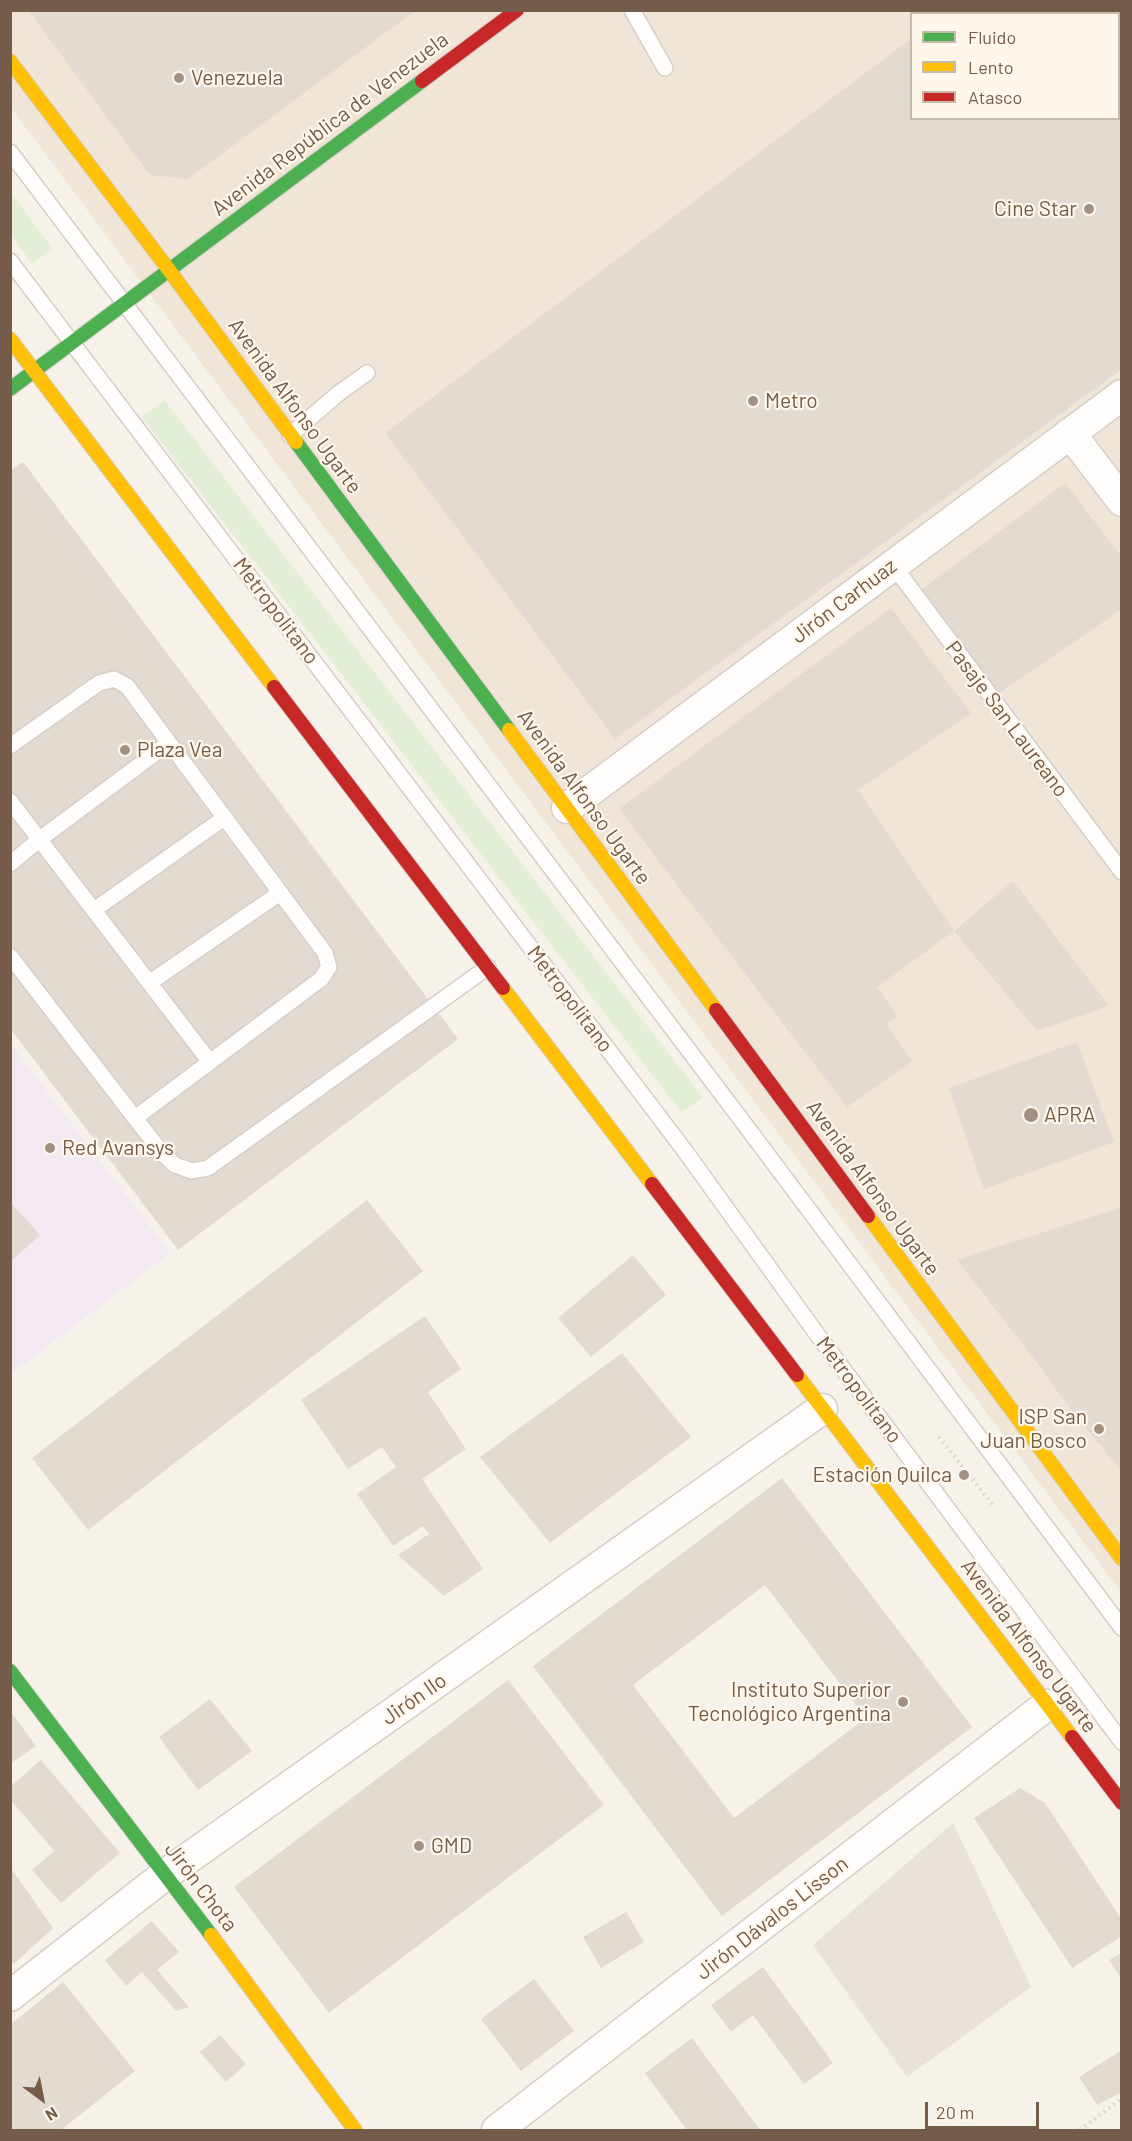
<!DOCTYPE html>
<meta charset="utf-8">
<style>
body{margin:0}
#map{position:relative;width:1132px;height:2141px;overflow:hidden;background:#f6f2ea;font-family:Barlow,sans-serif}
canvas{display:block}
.frame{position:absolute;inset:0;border:12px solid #745b4a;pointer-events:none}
.legend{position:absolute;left:910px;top:12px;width:210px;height:108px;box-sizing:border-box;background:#fff8ea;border:2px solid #c7b9aa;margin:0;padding:8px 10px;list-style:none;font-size:18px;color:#745b4a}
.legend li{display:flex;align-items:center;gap:12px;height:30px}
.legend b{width:30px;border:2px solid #c7b9aa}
.north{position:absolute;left:12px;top:2069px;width:60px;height:60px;-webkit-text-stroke:4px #fff8ea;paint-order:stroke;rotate:148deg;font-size:16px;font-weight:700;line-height:24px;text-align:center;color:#745b4a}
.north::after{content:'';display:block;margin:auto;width:21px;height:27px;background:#745b4a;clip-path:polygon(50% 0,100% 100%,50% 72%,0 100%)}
.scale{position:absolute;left:925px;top:2102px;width:114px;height:27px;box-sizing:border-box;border:3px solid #745b4a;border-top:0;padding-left:8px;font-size:18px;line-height:21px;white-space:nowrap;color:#745b4a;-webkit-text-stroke:4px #fff8ea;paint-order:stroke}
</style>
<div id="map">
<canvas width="1132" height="2141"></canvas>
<div class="frame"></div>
<ul class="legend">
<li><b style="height:8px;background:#4caf50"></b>Fluido</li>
<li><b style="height:8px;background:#ffc107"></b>Lento</li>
<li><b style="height:8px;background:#c62828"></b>Atasco</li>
</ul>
<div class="north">N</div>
<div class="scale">20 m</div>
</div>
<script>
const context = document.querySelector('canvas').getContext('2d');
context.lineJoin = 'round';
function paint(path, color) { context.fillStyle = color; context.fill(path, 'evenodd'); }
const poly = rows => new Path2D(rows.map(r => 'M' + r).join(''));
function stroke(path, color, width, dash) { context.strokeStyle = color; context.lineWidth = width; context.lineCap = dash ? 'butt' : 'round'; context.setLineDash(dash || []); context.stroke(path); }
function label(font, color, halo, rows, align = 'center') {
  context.font = font + ' Barlow,sans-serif'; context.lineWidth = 4.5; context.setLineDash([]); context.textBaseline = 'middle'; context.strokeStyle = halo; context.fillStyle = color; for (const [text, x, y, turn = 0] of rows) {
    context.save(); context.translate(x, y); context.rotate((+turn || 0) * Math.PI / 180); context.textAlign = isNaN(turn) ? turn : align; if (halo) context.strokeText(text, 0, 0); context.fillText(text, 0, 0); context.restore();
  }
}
const residential = poly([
 [11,11,1121,11,1121,1592,11,108],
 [912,14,1118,14,1118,118,912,118]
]);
const industrial = poly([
 [953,1823,1031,1987,907,2077,813,1945]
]);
const education = poly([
 [11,1044,170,1253,11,1374]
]);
const green = poly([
 [11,193,52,248,32,264,11,234],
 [164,400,703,1098,681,1112,142,417]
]);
const building = poly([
 [28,10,416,10,188,179,150,175],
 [915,10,1122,10,1122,369,615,739,385,433,912,38,912,118,1118,118,1118,14,917,14],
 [23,462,458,1039,178,1250,10,1028,10,471],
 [1065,483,1122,557,1122,609,998,694,921,590],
 [891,608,971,713,858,790,954,931,1013,881,1109,1006,1037,1031,954,931,877,987,898,1017,886,1024,912,1061,847,1107,619,809],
 [1077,1042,1114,1142,984,1189,949,1088],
 [367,1200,423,1271,88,1530,32,1458],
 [10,1202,40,1235,10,1262],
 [1122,1207,1122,1471,1077,1418,1029,1352,957,1260],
 [633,1255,666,1295,591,1357,558,1318],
 [425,1316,461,1369,428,1392,466,1449,422,1479,483,1569,444,1596,398,1555,429,1534,423,1526,393,1546,357,1494,396,1467,382,1447,348,1469,301,1400],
 [622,1353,691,1437,550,1543,480,1457],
 [782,1478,972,1727,722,1916,533,1666],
 [765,1585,866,1718,734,1818,633,1685],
 [508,1680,604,1805,329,2013,234,1887],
 [210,1699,252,1751,198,1790,159,1737],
 [10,1711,36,1746,10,1764],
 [41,1760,120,1853,61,1903,32,1870,54,1851,10,1799,10,1787],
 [1020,1788,1045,1803,1122,1920,1122,1936,1072,1968,974,1818],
 [10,1867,53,1928,14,1964,10,1961],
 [626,1912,644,1942,601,1968,583,1937],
 [152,1921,179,1952,157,1970,189,2007,176,2011,142,1972,126,1986,105,1960],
 [1122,1953,1122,1980,1109,1960],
 [763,1967,833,2063,804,2084,753,2015,731,2032,711,2005],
 [534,1979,574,2031,521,2071,481,2019],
 [63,1982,135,2071,61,2130,10,2130,10,2025],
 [220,2035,246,2064,226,2082,200,2052],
 [692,2038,760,2130,687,2130,645,2073],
 [1122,2050,1122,2092,1097,2105,1079,2077]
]);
const path = poly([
 [939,1437,992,1504],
 [1080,2130,1122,2098]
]);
const lane = poly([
 [632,10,665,68],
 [10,152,752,1134,1122,1628],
 [10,261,685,1151,819,1337,1122,1742],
 [290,435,339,393,367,373],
 [893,565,1122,872],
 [10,746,99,683,114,679,127,686,325,953,329,967,321,979,135,1118],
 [10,801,210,1062],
 [10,864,40,839,169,743],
 [94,910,224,818],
 [10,956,162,1153,175,1165,192,1171,208,1168,488,967],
 [149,983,280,893]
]);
const street = poly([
 [1070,433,1122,501],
 [567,808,1122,395],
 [10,1996,166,1874,822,1409],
 [497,2130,1047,1705]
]);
const fast = poly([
 [10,389,422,81],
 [296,442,509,730],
 [10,1671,211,1935]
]);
const slow = poly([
 [10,61,169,270,296,442],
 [10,339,274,687],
 [509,730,716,1010],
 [503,988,652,1184],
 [868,1216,1122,1559],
 [797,1375,1072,1737],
 [211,1935,355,2130]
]);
const jam = poly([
 [422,81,517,10],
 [274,687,503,988],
 [716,1010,868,1216],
 [652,1184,797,1375],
 [1072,1737,1122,1803]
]);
const markers = [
 [179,78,6,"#a29082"],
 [1089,209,6,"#a29082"],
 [753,401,6,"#a29082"],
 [125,750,6,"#a29082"],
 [1031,1115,8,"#a29082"],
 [50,1148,6,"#a29082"],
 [1099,1429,6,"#a29082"],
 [964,1475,6,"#a29082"],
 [903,1702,6,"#a29082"],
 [419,1846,6,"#a29082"]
];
const poiNames = [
 ["Venezuela",191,78],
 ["Cine Star",1077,209,"right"],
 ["Metro",765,401],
 ["Plaza Vea",137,750],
 ["APRA",1044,1115],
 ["Red Avansys",62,1148],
 ["ISP San",1087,1417,"right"],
 ["Juan Bosco",1087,1441,"right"],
 ["Estación Quilca",952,1475,"right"],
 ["Instituto Superior",891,1690,"right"],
 ["Tecnológico Argentina",891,1714,"right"],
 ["GMD",431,1846]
];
const streetNames = [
 ["Avenida República de Venezuela",330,124,-37],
 ["Avenida Alfonso Ugarte",295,406,54],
 ["Jirón Carhuaz",844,601,-37],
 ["Metropolitano",276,611,53],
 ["Pasaje San Laureano",1007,719,53],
 ["Avenida Alfonso Ugarte",584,797,54],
 ["Metropolitano",570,999,53],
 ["Avenida Alfonso Ugarte",873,1188,54],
 ["Metropolitano",859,1390,53],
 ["Avenida Alfonso Ugarte",1029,1646,53],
 ["Jirón Ilo",414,1699,-35],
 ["Jirón Chota",201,1887,53],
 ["Jirón Dávalos Lisson",772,1918,-38]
];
paint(residential, '#f0e5d7');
paint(industrial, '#e9e2da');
paint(education, '#f3e9f2');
paint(green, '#e2eed5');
paint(building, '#e3dad1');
stroke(lane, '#d6cfc8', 18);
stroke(street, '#d6cfc8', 33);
stroke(fast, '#d6cfc8', 16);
stroke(slow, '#d6cfc8', 16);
stroke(jam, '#d6cfc8', 16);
stroke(path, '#d8d0cb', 4, [1.5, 4.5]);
stroke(lane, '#fefdfc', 15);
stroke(street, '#fefdfc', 30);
stroke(fast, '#4caf50', 14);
stroke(slow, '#ffc107', 14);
stroke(jam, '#c62828', 14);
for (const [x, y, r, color] of markers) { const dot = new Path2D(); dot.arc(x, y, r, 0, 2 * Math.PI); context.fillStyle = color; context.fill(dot); stroke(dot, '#fff8ea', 2); }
label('21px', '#745b4a', '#fff8ea', poiNames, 'left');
label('21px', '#745b4a', '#fff8ea', streetNames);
</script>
